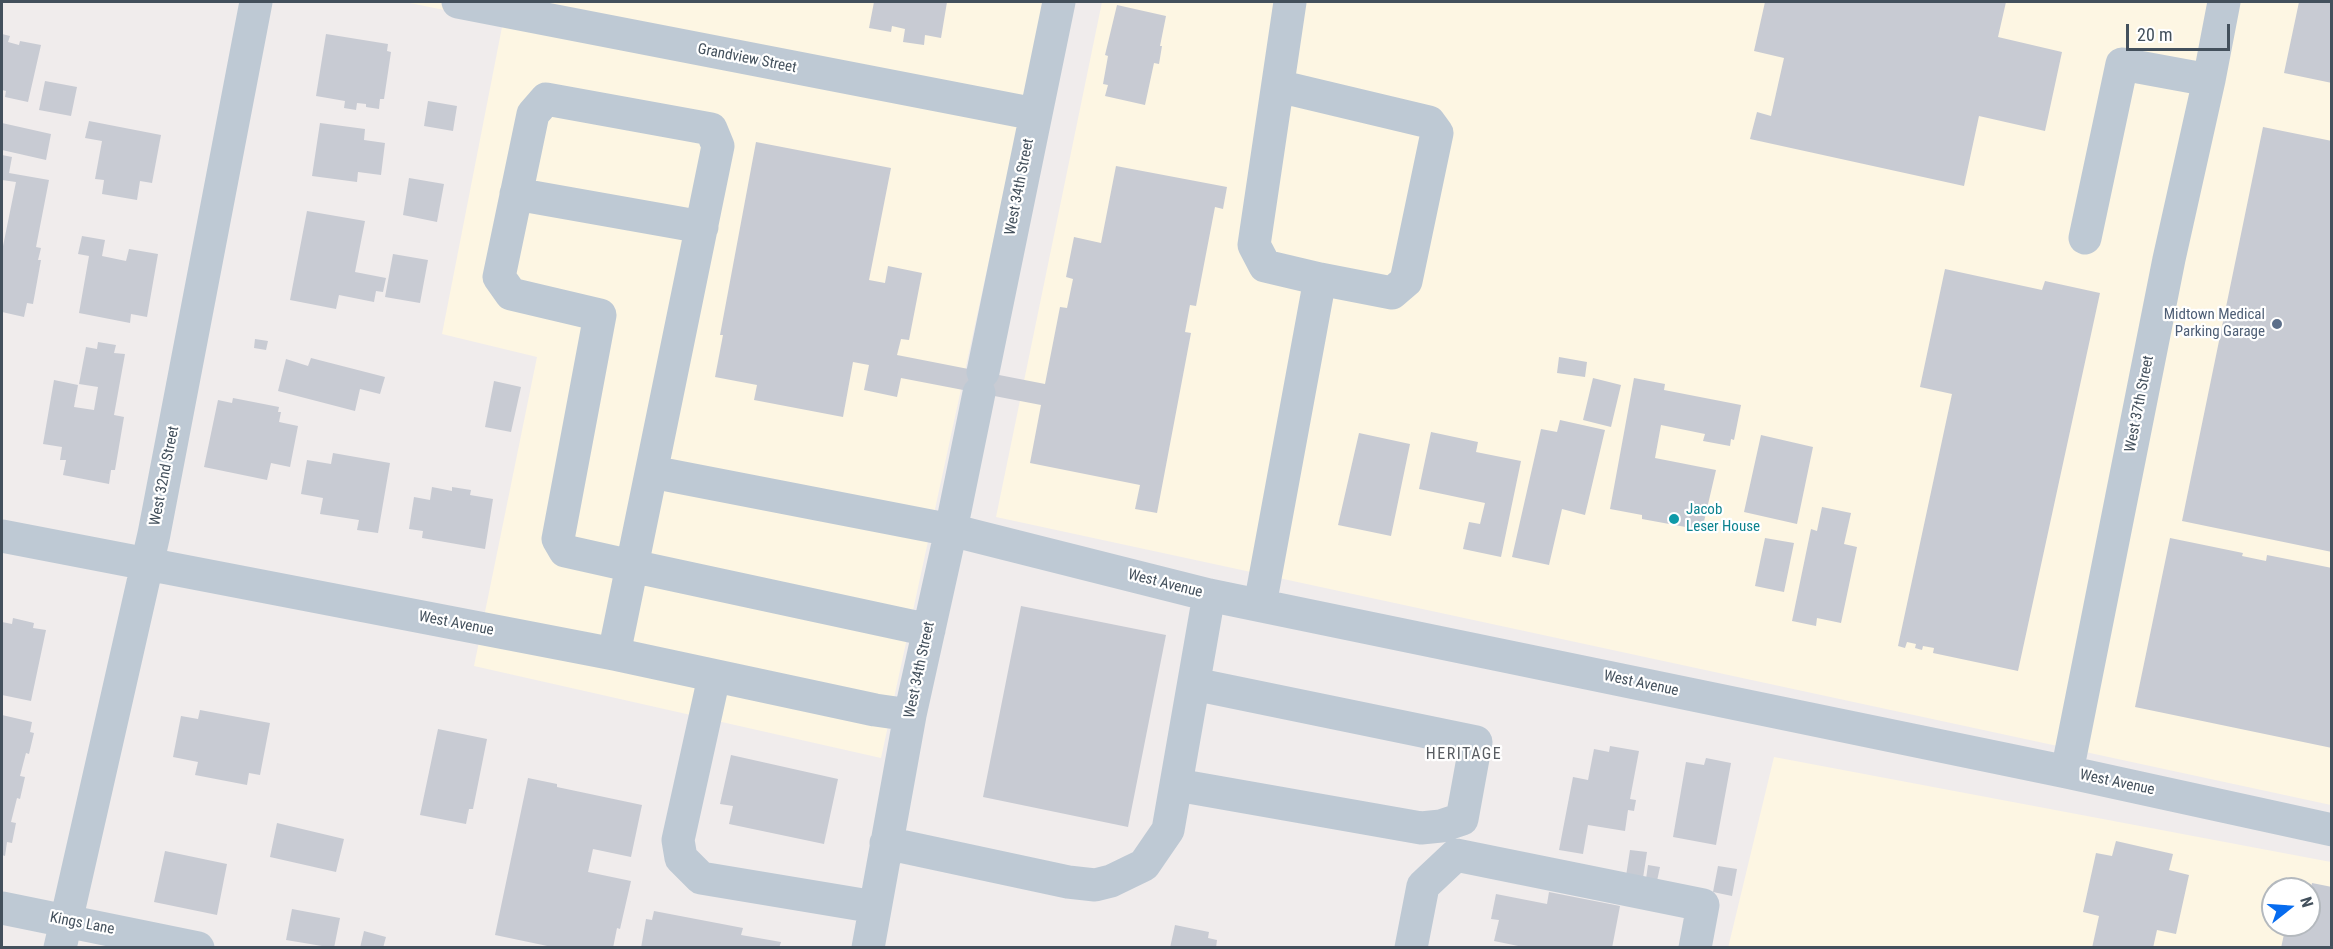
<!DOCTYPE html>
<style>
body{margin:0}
#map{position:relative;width:2333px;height:949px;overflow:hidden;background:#f0ecec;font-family:"Roboto Condensed",sans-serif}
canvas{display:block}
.frame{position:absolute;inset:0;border:3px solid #43505c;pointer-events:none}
.north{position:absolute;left:2261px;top:877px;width:60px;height:60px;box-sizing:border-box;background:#fff;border:2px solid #b4b9be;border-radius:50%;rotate:73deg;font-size:16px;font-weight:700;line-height:24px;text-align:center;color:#43505c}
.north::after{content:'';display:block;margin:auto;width:21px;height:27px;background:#076cef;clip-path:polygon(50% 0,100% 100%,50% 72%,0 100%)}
.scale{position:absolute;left:2126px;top:24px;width:104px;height:27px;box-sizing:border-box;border:3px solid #43505c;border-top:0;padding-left:8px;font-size:18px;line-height:21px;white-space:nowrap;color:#43505c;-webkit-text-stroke:4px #fff;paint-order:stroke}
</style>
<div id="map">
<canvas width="2333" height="949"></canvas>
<div class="frame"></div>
<div class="north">N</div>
<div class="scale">20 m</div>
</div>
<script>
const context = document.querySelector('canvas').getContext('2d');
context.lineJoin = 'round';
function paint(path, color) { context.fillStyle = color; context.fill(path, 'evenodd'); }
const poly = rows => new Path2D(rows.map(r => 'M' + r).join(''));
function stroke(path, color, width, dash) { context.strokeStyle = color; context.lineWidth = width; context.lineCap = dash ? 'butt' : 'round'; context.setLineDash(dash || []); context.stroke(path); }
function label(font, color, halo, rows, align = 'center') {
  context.font = font + ' "Roboto Condensed",sans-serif'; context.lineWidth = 4.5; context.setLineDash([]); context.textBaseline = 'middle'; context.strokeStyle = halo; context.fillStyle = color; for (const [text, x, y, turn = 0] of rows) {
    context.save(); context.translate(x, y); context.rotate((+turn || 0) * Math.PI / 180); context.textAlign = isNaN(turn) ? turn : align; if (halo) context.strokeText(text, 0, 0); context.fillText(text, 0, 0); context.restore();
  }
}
const commercial = poly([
 [405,2,1045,2,881,758,474,666,537,357,442,334,503,22],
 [1102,2,2331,2,2331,805,996,517],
 [1774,757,2331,862,2331,947,1728,948],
 [2273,889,2309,889,2309,925,2273,925]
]);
const building = poly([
 [874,2,947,2,941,38,925,35,924,45,903,42,905,29,892,26,891,32,869,28],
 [1765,2,2006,2,1998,37,2062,52,2045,131,1979,116,1964,186,1750,139,1757,112,1771,116,1784,58,1754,51],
 [2299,2,2332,2,2332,83,2284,73],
 [1117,5,1166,16,1160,46,1162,46,1159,64,1154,63,1145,105,1105,96,1108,85,1103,84,1108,56,1105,55],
 [2,34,10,36,8,42,19,45,20,41,41,45,28,102,5,97,6,91,2,90],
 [326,34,388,44,387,51,391,52,384,99,380,99,379,109,366,107,366,104,357,103,356,110,344,108,345,101,316,96],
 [45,81,77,87,71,116,39,110],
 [428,101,457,106,453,131,424,126],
 [89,121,161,135,152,183,140,181,137,200,102,194,104,180,95,179,102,141,85,138],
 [2,123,51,134,46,160,2,150],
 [320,123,365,129,364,140,385,143,381,175,358,172,357,182,312,176],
 [2263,127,2332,141,2332,552,2182,521],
 [756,142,891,168,869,280,885,283,888,266,922,273,909,340,901,339,897,355,1045,384,1060,307,1067,308,1073,279,1066,277,1074,237,1101,243,1116,166,1227,187,1223,209,1215,207,1196,306,1190,305,1185,332,1191,333,1157,513,1135,509,1140,485,1030,463,1041,405,901,378,897,397,864,390,869,365,853,362,843,417,754,400,757,385,715,377,723,335,720,335],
 [2,155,12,157,9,173,49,180,36,247,41,248,38,260,41,260,33,304,27,303,24,317,2,312,2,251,16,182,2,180],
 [409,178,444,184,437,222,403,215],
 [307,211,365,221,355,272,386,278,383,292,376,291,374,302,339,295,336,309,290,300],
 [82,236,105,240,102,256,126,261,129,249,158,254,147,317,131,314,130,323,79,313,89,256,78,254],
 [393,254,428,260,420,303,385,297],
 [1945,269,2042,290,2045,281,2100,293,2018,671,1933,653,1934,648,1923,646,1922,650,1915,648,1916,644,1907,642,1905,648,1898,646,1952,394,1920,387],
 [255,339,268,341,266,350,254,348],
 [98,342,116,345,114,353,125,354,114,415,124,417,115,470,111,470,109,484,63,475,66,460,60,460,62,447,43,444,54,380,78,385,74,407,94,410,98,387,79,384,86,347,97,349],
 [1559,357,1587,362,1585,377,1557,373],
 [311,358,385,377,380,394,360,389,355,411,278,391,286,359,308,366],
 [1593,378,1621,385,1611,427,1583,420],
 [1634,378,1665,384,1664,390,1741,405,1734,440,1731,439,1730,446,1703,441,1705,434,1661,425,1655,458,1716,470,1702,530,1642,519,1642,515,1610,509],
 [494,381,521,387,511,432,485,427],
 [233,398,279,407,278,412,281,412,279,422,298,426,290,467,271,463,267,480,204,467,218,400,232,403],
 [1560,420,1605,430,1585,515,1562,509,1549,565,1512,557,1541,429,1557,432],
 [1431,432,1478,442,1476,452,1521,461,1501,557,1463,549,1469,522,1480,524,1485,503,1419,489],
 [1359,433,1410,444,1391,536,1338,525],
 [1761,435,1813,447,1797,524,1744,512],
 [333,453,390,463,378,533,357,530,359,520,320,514,323,498,301,494,307,460,331,464],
 [432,487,452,491,452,487,471,490,470,495,493,499,485,549,422,538,423,531,409,529,414,497,430,500],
 [1822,507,1851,513,1844,544,1857,547,1841,623,1817,618,1816,626,1792,621,1811,529,1817,531],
 [1765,538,1794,543,1784,592,1755,586],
 [2170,538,2243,553,2242,556,2266,561,2267,555,2332,568,2332,748,2135,707],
 [1021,606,1166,635,1128,827,983,797],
 [13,618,34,623,33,628,46,630,31,701,2,695,2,622,12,624],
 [200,710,270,723,260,775,249,773,247,785,195,775,198,762,173,757,181,716,198,719],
 [2,715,32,722,30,732,34,733,29,754,26,753,20,776,25,777,20,799,17,798,11,822,16,823,12,843,7,842,5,856,2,855],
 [438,729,487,739,473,809,469,809,466,824,420,815],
 [1610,746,1639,751,1630,799,1636,800,1634,811,1628,810,1625,831,1588,825,1583,854,1559,850,1573,777,1588,780,1594,749,1609,752],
 [731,755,838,779,824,844,729,824,733,806,720,804],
 [1706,758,1731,763,1716,845,1673,837,1686,762,1704,765],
 [528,778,557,784,557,787,642,805,631,857,593,849,588,872,631,881,620,929,617,928,613,948,557,948,495,935],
 [277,823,344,839,336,872,270,857],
 [2116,841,2173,854,2169,870,2189,875,2176,934,2157,930,2153,948,2092,948,2099,916,2083,912,2096,853,2112,856],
 [1630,850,1647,852,1643,878,1626,876],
 [165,851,227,864,217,915,154,902],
 [1648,865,1660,867,1657,881,1646,879],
 [1718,866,1737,869,1732,896,1713,892],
 [2312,883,2332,887,2332,948,2281,948,2286,925,2309,925,2309,898],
 [1549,892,1620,906,1612,948,1528,948,1494,941,1499,920,1491,919,1496,894,1547,904],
 [292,909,340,918,334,948,286,940],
 [654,911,743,928,741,935,781,942,779,948,641,948,646,919,652,920],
 [1175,925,1209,932,1208,938,1217,940,1216,948,1170,948],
 [364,931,386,937,383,948,360,948]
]);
const minor = poly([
 [458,2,1035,114],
 [1278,86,1429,122,1437,133,1406,281,1392,293,1320,279],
 [516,194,702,227],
 [2085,238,2122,64,2209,80],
 [983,372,1059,2],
 [652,472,951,530,1209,595,2067,772,2332,830],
 [2,536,614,654,875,710,910,715],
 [1260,605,1320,279,1265,266,1254,245,1290,2],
 [614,654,632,566,565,551,558,539,600,315,511,294,499,277,533,114,546,99,711,129,718,146,632,566,929,630],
 [714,677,678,840,681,858,701,878,875,907],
 [2067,772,2169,259,2209,80,2224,2],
 [1177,785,1421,828,1441,826,1462,819,1476,742,1194,684],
 [886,843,1068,882,1095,885,1111,881,1144,865,1168,830,1209,595],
 [2,908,198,948],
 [60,948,154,534,256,2],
 [868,948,910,715,951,530,979,393],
 [1411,948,1423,886,1456,855,1703,905,1695,948]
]);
const markers = [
 [2277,324,6,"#5c6f8a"],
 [1674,519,6,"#0f9aa8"]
];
const streetNames = [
 ["Grandview Street",747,59,11],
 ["West 34th Street",1020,187,-79],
 ["West 37th Street",2140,404,-79],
 ["West 32nd Street",165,476,-79],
 ["West Avenue",1165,584,14],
 ["West Avenue",456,624,11],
 ["West 34th Street",920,670,-78],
 ["West Avenue",1641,684,12],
 ["West Avenue",2117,783,12],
 ["Kings Lane",82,924,11]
];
const serviceNames = [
 ["Midtown Medical",2265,315],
 ["Parking Garage",2265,332]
];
const cultureNames = [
 ["Jacob",1686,510],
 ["Leser House",1686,527]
];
const neighbourhoodNames = [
 ["HERITAGE",1464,755]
];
paint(commercial, '#fdf6e3');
paint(building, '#c8cbd3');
stroke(minor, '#bec9d4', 33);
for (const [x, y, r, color] of markers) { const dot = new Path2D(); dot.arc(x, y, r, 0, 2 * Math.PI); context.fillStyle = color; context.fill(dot); stroke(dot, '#fff', 2); }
label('15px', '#43505c', '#fff', streetNames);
label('15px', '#4e5e75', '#fff', serviceNames, 'right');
label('15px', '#0d838f', '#fff', cultureNames, 'left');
context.letterSpacing = '1.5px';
label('16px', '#595d62', '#fff', neighbourhoodNames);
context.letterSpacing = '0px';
</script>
